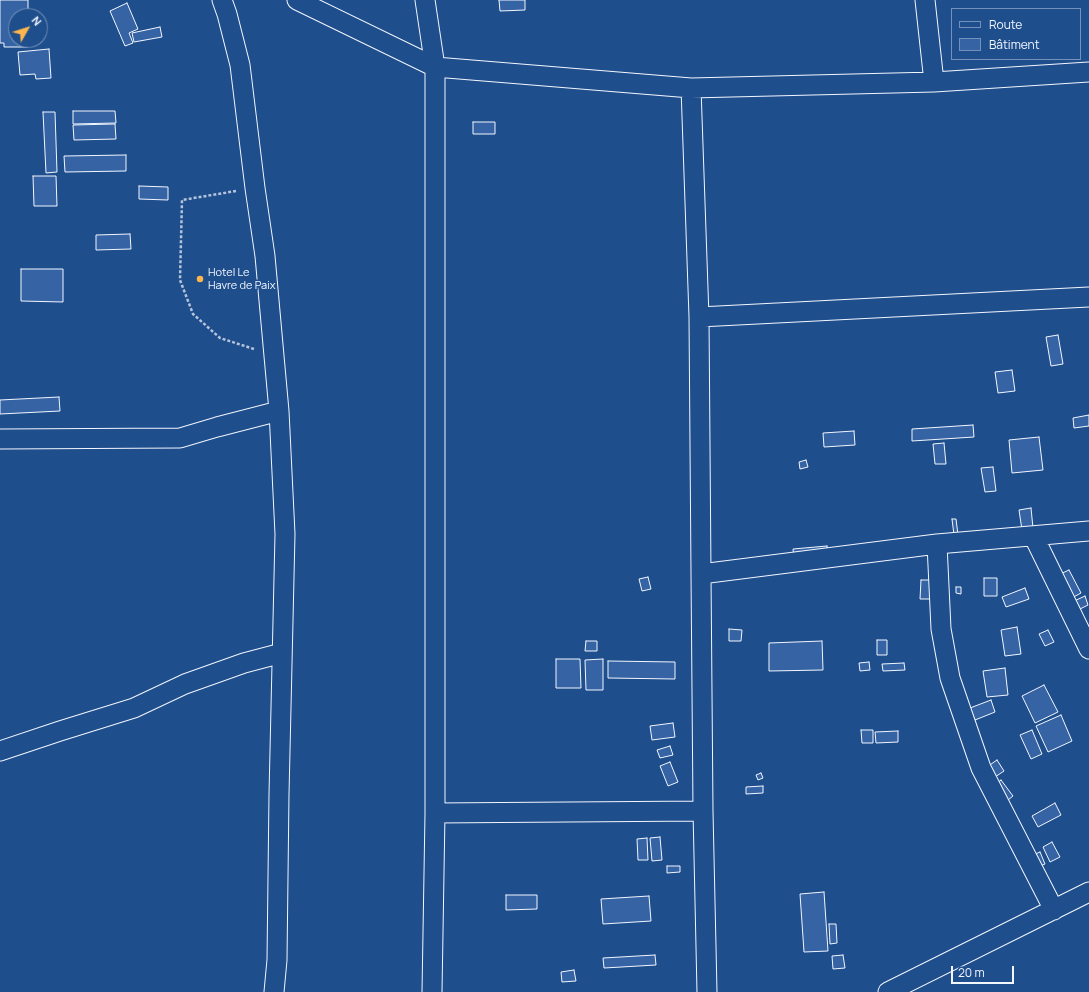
<!DOCTYPE html>
<meta charset="utf-8">
<style>
body{margin:0}
#map{position:relative;width:1089px;height:992px;overflow:hidden;background:#1f4e8c;font-family:Manrope,sans-serif}
canvas{display:block}
.legend{position:absolute;left:951px;top:8px;width:130px;height:52px;box-sizing:border-box;background:#1f4e8c;border:1px solid #7391ba;margin:0;padding:5px 7px;list-style:none;font-size:12px;color:#f2f6ff}
.legend li{display:flex;align-items:center;gap:8px;height:20px}
.legend b{width:20px;border:1px solid #7391ba}
.north{position:absolute;left:8px;top:8px;width:40px;height:40px;box-sizing:border-box;background:#1f4e8c;border:1px solid #7391ba;border-radius:50%;rotate:51deg;font-size:11px;font-weight:700;line-height:16px;text-align:center;color:#f2f6ff}
.north::after{content:'';display:block;margin:auto;width:14px;height:18px;background:#ffb74d;clip-path:polygon(50% 0,100% 100%,50% 72%,0 100%)}
.scale{position:absolute;left:951px;top:966px;width:63px;height:18px;box-sizing:border-box;border:2px solid #f2f6ff;border-top:0;padding-left:5px;font-size:12px;line-height:14px;white-space:nowrap;color:#f2f6ff;-webkit-text-stroke:3px #1f4e8c;paint-order:stroke}
</style>
<div id="map">
<canvas width="1089" height="992"></canvas>
<ul class="legend">
<li><b style="height:5px;background:#1f4e8c"></b>Route</li>
<li><b style="height:11px;background:#3563a3"></b>Bâtiment</li>
</ul>
<div class="north">N</div>
<div class="scale">20 m</div>
</div>
<script>
const context = document.querySelector('canvas').getContext('2d');
context.lineJoin = 'round';
function paint(path, color) { context.fillStyle = color; context.fill(path, 'evenodd'); }
const poly = rows => new Path2D(rows.map(r => 'M' + r).join(''));
function stroke(path, color, width, dash) { context.strokeStyle = color; context.lineWidth = width; context.lineCap = dash ? 'butt' : 'round'; context.setLineDash(dash || []); context.stroke(path); }
function label(font, color, halo, rows, align = 'center') {
  context.font = font + ' Manrope,sans-serif'; context.lineWidth = 3; context.setLineDash([]); context.textBaseline = 'middle'; context.strokeStyle = halo; context.fillStyle = color; for (const [text, x, y, turn = 0] of rows) {
    context.save(); context.translate(x, y); context.rotate((+turn || 0) * Math.PI / 180); context.textAlign = isNaN(turn) ? turn : align; if (halo) context.strokeText(text, 0, 0); context.fillText(text, 0, 0); context.restore();
  }
}
const building = poly([
 [0,0,28,0,28,16,16,16,16,40,24,40,25,42,28,42,28,47,4,47,4,43,0,43,0,0],
 [499,0,525,0,525,10,500,11,499,0],
 [127,3,138,29,129,33,133,43,125,46,110,11,127,3],
 [160,27,162,37,134,42,132,33,160,27],
 [49,49,51,78,36,79,35,74,20,75,18,52,49,49],
 [73,111,115,111,116,123,73,124,73,111],
 [43,112,55,112,57,172,46,173,43,112],
 [473,122,495,122,495,134,473,134,473,122],
 [115,124,116,139,74,140,73,125,115,124],
 [126,155,126,171,65,172,64,156,126,155],
 [33,176,56,176,57,206,34,206,33,176],
 [139,186,168,187,168,200,139,199,139,186],
 [130,234,131,249,96,250,96,235,130,234],
 [21,269,63,269,63,302,21,301,21,269],
 [1058,335,1063,364,1051,366,1046,337,1058,335],
 [1012,370,1015,391,998,393,995,372,1012,370],
 [59,397,60,411,0,414,0,400,59,397],
 [1089,415,1089,426,1074,428,1073,418,1089,415],
 [973,425,974,437,912,441,912,429,973,425],
 [854,431,855,445,824,447,823,433,854,431],
 [1039,437,1043,470,1012,473,1009,440,1039,437],
 [944,443,946,464,935,464,933,444,944,443],
 [806,460,808,467,800,469,799,462,806,460],
 [993,467,996,491,985,492,981,468,993,467],
 [1031,508,1033,528,1022,530,1019,510,1031,508],
 [952,519,956,519,958,535,954,535,952,519],
 [827,546,828,557,794,559,793,549,827,546],
 [1069,570,1081,593,1068,600,1056,576,1069,570],
 [648,577,651,589,642,591,639,579,648,577],
 [984,578,997,578,997,596,984,596,984,578],
 [921,580,930,580,930,599,920,599,921,580],
 [956,587,961,587,961,594,956,593,956,587],
 [1025,588,1029,599,1006,607,1002,597,1025,588],
 [1085,596,1088,605,1076,611,1072,602,1085,596],
 [1017,627,1021,654,1005,656,1001,630,1017,627],
 [729,629,742,630,741,641,729,641,729,629],
 [1048,630,1054,642,1045,646,1039,634,1048,630],
 [877,640,887,640,887,655,877,655,877,640],
 [586,641,597,641,597,651,585,651,586,641],
 [822,641,823,670,769,671,769,643,822,641],
 [556,659,580,659,581,688,556,688,556,659],
 [603,659,603,690,586,690,585,660,603,659],
 [608,661,675,662,675,679,608,678,608,661],
 [869,662,870,670,860,671,859,663,869,662],
 [904,663,905,670,883,671,882,664,904,663],
 [1005,668,1008,695,987,697,983,671,1005,668],
 [1044,685,1058,712,1035,723,1022,696,1044,685],
 [991,700,995,712,975,720,970,708,991,700],
 [1061,715,1072,741,1048,752,1036,726,1061,715],
 [673,723,675,737,652,740,650,726,673,723],
 [861,730,873,730,873,743,862,743,861,730],
 [1032,730,1042,754,1031,759,1020,735,1032,730],
 [898,731,898,742,876,743,875,732,898,731],
 [670,746,673,755,660,758,657,750,670,746],
 [997,760,1004,771,992,779,984,769,997,760],
 [670,762,678,782,668,786,660,766,670,762],
 [761,773,763,778,758,780,756,775,761,773],
 [1001,780,1013,796,1008,800,996,784,1001,780],
 [763,786,763,793,746,794,746,787,763,786],
 [1055,803,1061,815,1038,827,1032,816,1055,803],
 [660,837,662,860,652,861,650,838,660,837],
 [647,838,648,860,638,860,637,839,647,838],
 [1052,842,1060,857,1050,862,1043,847,1052,842],
 [1040,852,1045,864,1038,867,1033,855,1040,852],
 [667,866,680,866,680,872,667,873,667,866],
 [824,892,828,951,804,952,800,894,824,892],
 [506,895,537,895,537,909,506,910,506,895],
 [649,896,651,921,603,924,601,899,649,896],
 [829,924,836,924,837,943,830,944,829,924],
 [655,955,656,965,604,968,603,958,655,955],
 [843,955,845,968,833,969,832,956,843,955],
 [574,970,576,981,562,982,561,972,574,970]
]);
const path = poly([
 [236,191,182,200,180,280,193,314,220,338,254,349]
]);
const minor = poly([
 [222,0,227,14,240,65,255,188,265,256,274,356,279,411,285,534,279,794,277,960,274,992],
 [297,0,435,67,691,88,934,82,925,0],
 [425,0,435,67,435,813,432,992],
 [934,82,1089,72],
 [691,88,699,317,701,574,703,811,707,992],
 [699,317,1089,297],
 [0,439,180,438,217,427,279,411],
 [1034,537,1089,649],
 [937,544,941,629,950,678,981,768,1054,910],
 [701,574,937,544,1089,531],
 [0,751,60,731,134,708,185,684,244,663,282,653],
 [435,813,703,811],
 [888,992,1089,892]
]);
const markers = [
 [200,279,4,"#ffb74d"]
];
const poiNames = [
 ["Hotel Le",208,273],
 ["Havre de Paix",208,286]
];
paint(building, '#3563a3');
stroke(building, '#f2f6ff', 1);
stroke(minor, '#f2f6ff', 21);
stroke(path, '#b3c4dc', 2.5, [3, 2]);
stroke(minor, '#1f4e8c', 19);
for (const [x, y, r, color] of markers) { const dot = new Path2D(); dot.arc(x, y, r, 0, 2 * Math.PI); context.fillStyle = color; context.fill(dot); stroke(dot, '#1f4e8c', 1.5); }
label('11px', '#f2f6ff', '#1f4e8c', poiNames, 'left');
</script>
